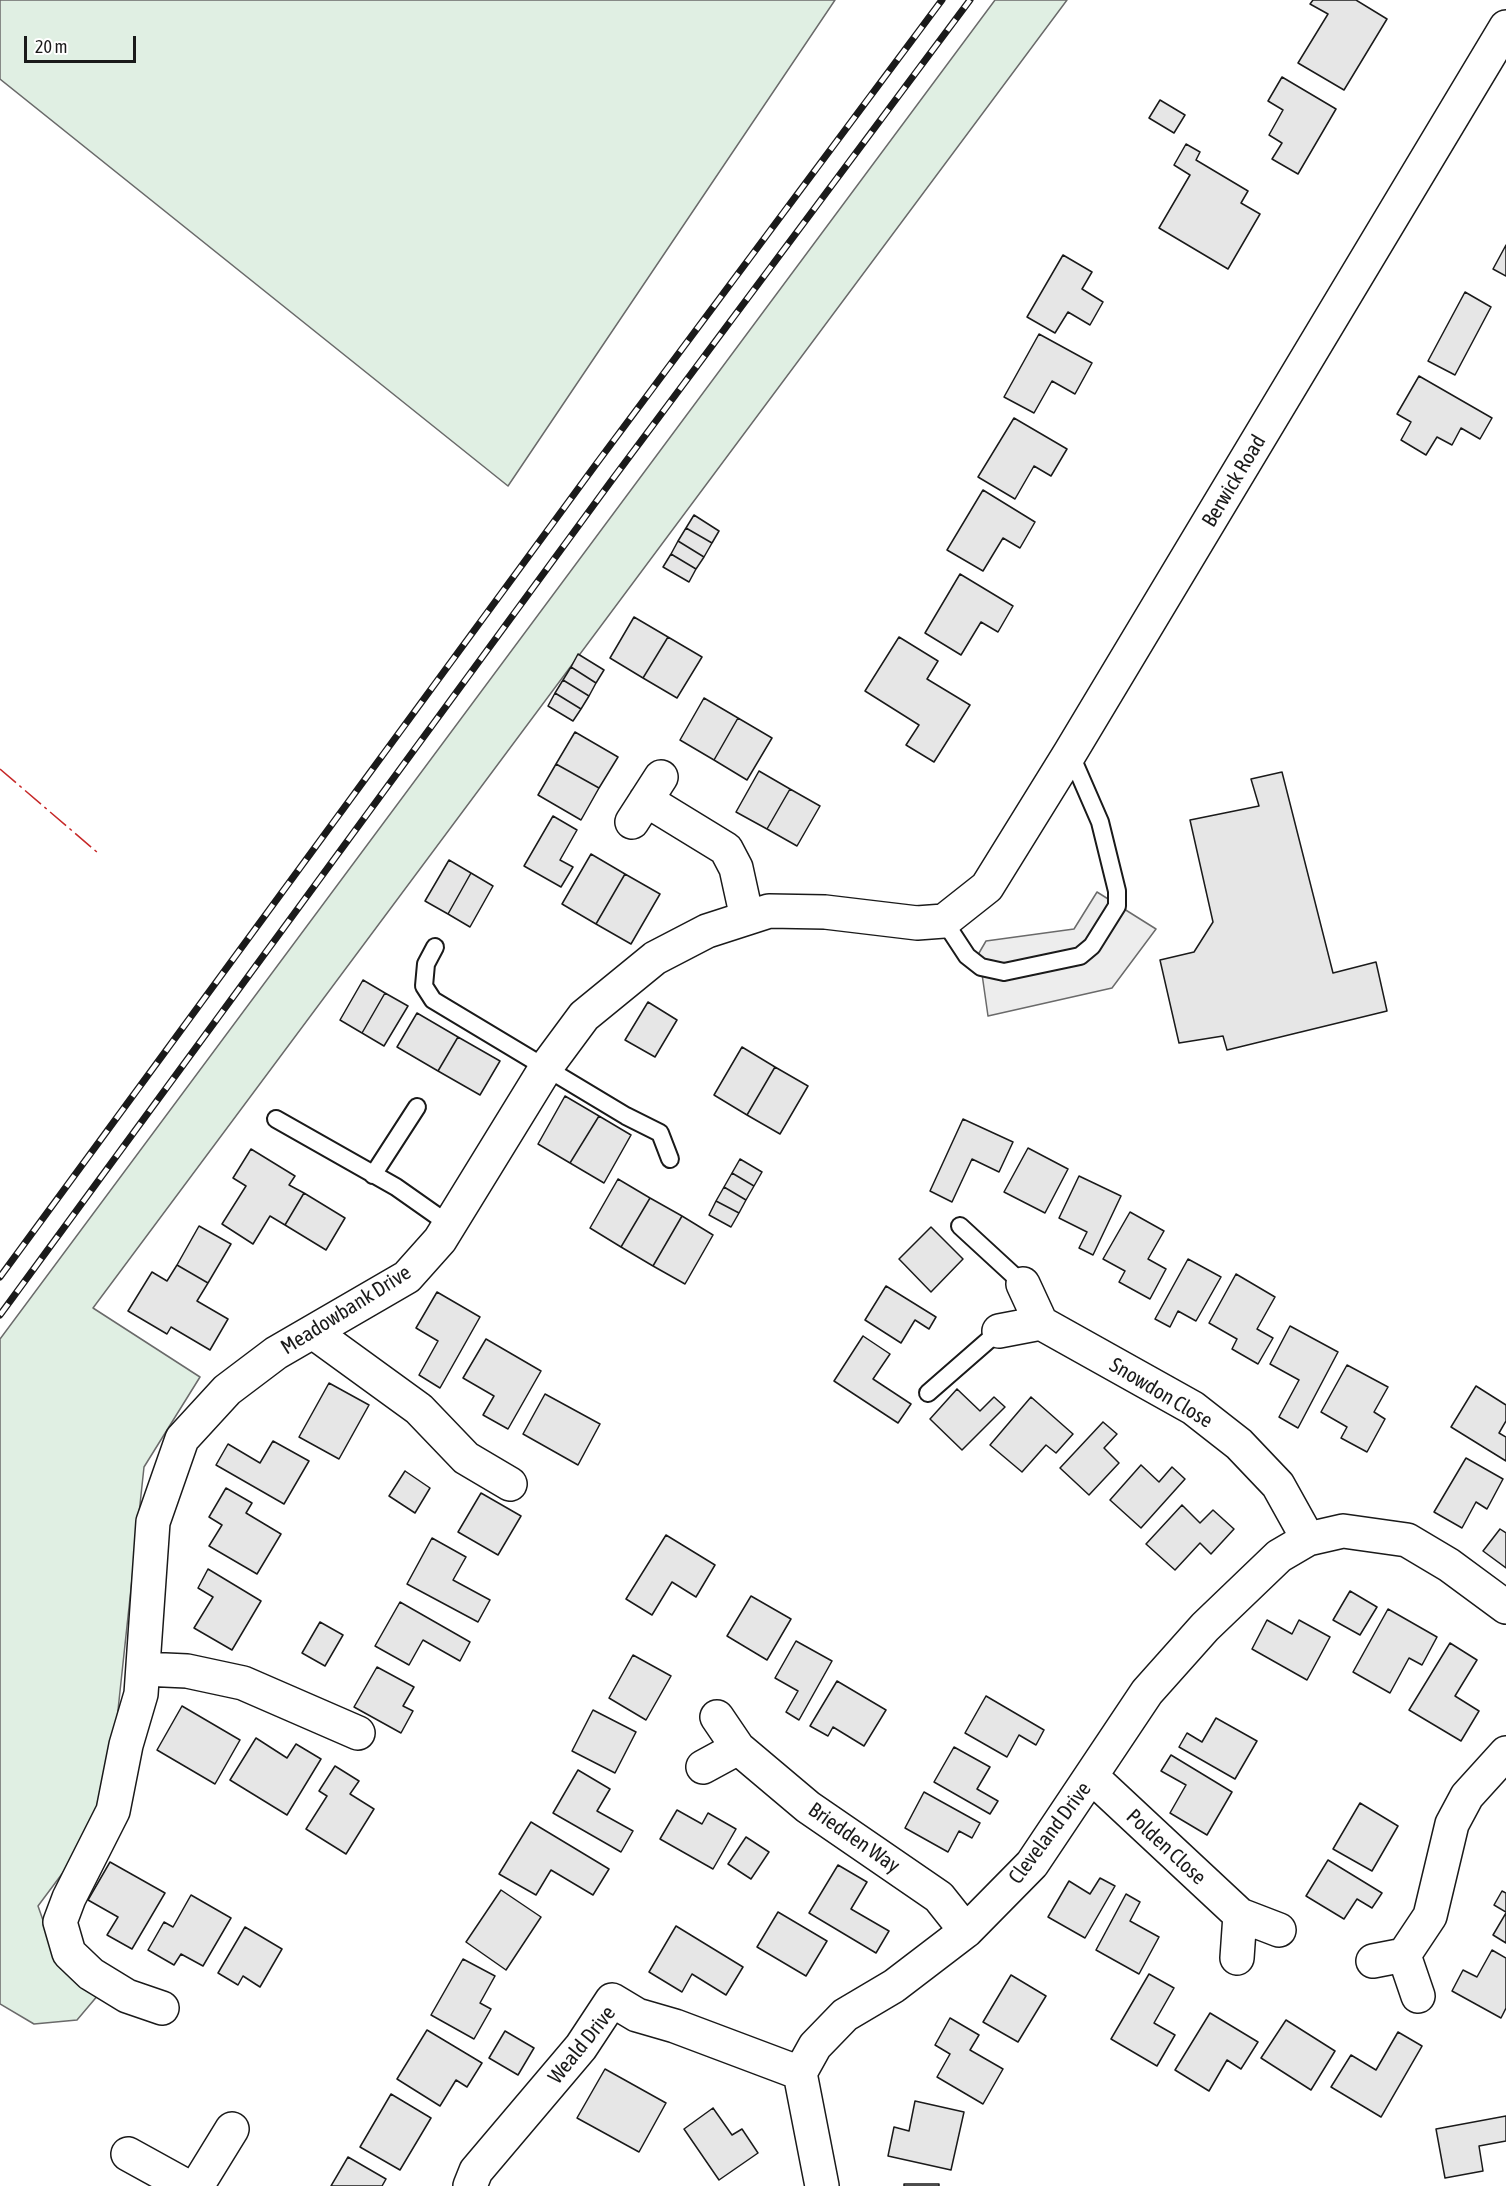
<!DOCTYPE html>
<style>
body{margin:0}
#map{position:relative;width:1506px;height:2186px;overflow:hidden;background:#fff;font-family:"Asap Condensed",sans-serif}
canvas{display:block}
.scale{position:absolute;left:24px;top:36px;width:112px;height:27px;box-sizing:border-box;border:3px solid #1a1a1a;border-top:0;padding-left:8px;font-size:18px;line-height:21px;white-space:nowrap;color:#1a1a1a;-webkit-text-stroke:4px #fff;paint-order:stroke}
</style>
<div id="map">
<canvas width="1506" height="2186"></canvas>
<div class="scale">20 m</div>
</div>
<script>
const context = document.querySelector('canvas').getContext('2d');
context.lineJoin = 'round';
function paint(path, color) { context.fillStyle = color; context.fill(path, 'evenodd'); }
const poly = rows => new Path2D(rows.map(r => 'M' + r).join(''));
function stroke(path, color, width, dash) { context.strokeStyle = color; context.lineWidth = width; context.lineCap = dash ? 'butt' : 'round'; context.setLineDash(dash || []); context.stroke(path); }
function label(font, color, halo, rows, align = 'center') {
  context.font = font + ' "Asap Condensed",sans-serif'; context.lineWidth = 4.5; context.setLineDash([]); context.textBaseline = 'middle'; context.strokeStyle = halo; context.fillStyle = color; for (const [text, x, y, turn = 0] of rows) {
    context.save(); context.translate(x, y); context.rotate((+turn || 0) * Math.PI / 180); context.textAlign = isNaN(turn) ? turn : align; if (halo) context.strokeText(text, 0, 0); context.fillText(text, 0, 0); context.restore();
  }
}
const green = poly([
 [0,0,835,0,508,486,0,79,0,0],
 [995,0,1067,0,93,1308,200,1377,144,1467,115,1738,88,1839,38,1906,58,1963,99,1994,77,2020,34,2024,0,2004,0,1339,995,0]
]);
const parking = poly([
 [1097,892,1156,929,1112,988,988,1016,979,953,986,941,1074,929,1097,892]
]);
const building = poly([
 [1313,0,1356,0,1387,19,1344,90,1298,63,1328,14,1310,4,1313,0],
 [1282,77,1336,109,1298,174,1272,159,1282,143,1269,135,1283,110,1268,101,1282,77],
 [1160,100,1185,115,1174,133,1149,118,1160,100],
 [1186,144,1200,152,1196,160,1248,191,1241,203,1260,214,1228,269,1159,228,1190,175,1174,165,1186,144],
 [1506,245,1506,276,1493,269,1506,245],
 [1063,255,1092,272,1082,289,1103,302,1090,325,1068,312,1055,333,1027,317,1063,255],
 [1465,292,1491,307,1455,375,1428,361,1465,292],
 [1039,334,1092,363,1075,394,1052,381,1034,413,1004,397,1039,334],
 [1419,376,1492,418,1480,439,1461,428,1452,445,1437,437,1426,455,1401,440,1411,422,1397,414,1419,376],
 [1014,418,1067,449,1051,476,1034,466,1015,499,978,477,1014,418],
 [983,490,1035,522,1020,548,1003,538,983,571,947,550,983,490],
 [694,515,719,531,712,543,686,528,694,515],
 [686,528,712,543,704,557,678,541,686,528],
 [678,541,704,557,696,569,671,554,678,541],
 [671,554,696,569,689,582,663,567,671,554],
 [960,574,1013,606,998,632,981,622,961,655,925,633,960,574],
 [634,617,668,637,643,678,610,658,634,617],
 [668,637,702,657,677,698,643,678,668,637],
 [899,637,938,661,927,679,970,705,934,762,906,745,919,725,865,691,899,637],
 [578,654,604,670,596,683,571,667,578,654],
 [571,667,596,683,589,696,563,680,571,667],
 [563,680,589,696,581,709,555,693,563,680],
 [555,693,581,709,573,721,548,706,555,693],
 [704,698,738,718,714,760,680,740,704,698],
 [738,718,772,738,747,780,714,760,738,718],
 [575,732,618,757,599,788,556,764,575,732],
 [556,764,599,788,581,820,538,795,556,764],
 [759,771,790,789,767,829,736,812,759,771],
 [1282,772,1333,973,1376,962,1387,1011,1227,1050,1223,1036,1179,1043,1160,960,1194,952,1213,922,1190,820,1259,806,1251,779,1282,772],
 [790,789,820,806,797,846,767,829,790,789],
 [553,816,577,830,560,860,573,867,561,887,524,866,553,816],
 [591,854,625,874,596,924,562,904,591,854],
 [449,860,471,873,448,914,425,901,449,860],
 [471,873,493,886,470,927,448,914,471,873],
 [625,874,660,894,631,944,596,924,625,874],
 [363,980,385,993,362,1033,340,1020,363,980],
 [385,993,408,1006,384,1046,362,1033,385,993],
 [648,1002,677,1020,655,1057,625,1040,648,1002],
 [417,1013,458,1037,438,1071,397,1047,417,1013],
 [458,1037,500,1061,480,1095,438,1071,458,1037],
 [742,1047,775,1067,747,1115,714,1095,742,1047],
 [775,1067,808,1086,780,1134,747,1115,775,1067],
 [565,1096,599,1116,570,1163,538,1144,565,1096],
 [599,1116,631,1135,604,1183,570,1163,599,1116],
 [963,1119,1013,1142,999,1172,972,1159,952,1202,930,1191,963,1119],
 [1028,1148,1068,1169,1045,1213,1004,1192,1028,1148],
 [251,1149,295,1176,289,1185,304,1193,285,1225,270,1216,253,1244,222,1224,246,1186,233,1178,251,1149],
 [740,1159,762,1172,754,1186,732,1173,740,1159],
 [732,1173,754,1186,746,1200,724,1187,732,1173],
 [1079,1176,1121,1196,1093,1255,1079,1248,1087,1232,1059,1218,1079,1176],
 [618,1179,650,1198,621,1247,590,1228,618,1179],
 [724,1187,746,1200,739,1213,716,1201,724,1187],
 [304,1193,345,1218,326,1250,285,1225,304,1193],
 [650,1198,682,1216,653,1266,621,1247,650,1198],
 [716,1201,739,1213,731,1227,709,1215,716,1201],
 [1130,1212,1164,1231,1148,1259,1166,1269,1150,1299,1119,1282,1125,1271,1103,1259,1130,1212],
 [682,1216,713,1235,685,1284,653,1266,682,1216],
 [199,1226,231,1244,208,1283,177,1265,199,1226],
 [931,1227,963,1259,931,1292,899,1259,931,1227],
 [1188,1259,1221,1277,1196,1321,1178,1311,1170,1327,1155,1319,1188,1259],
 [177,1265,208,1283,197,1301,228,1319,210,1350,171,1327,167,1334,128,1311,152,1272,167,1281,177,1265],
 [1236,1274,1275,1297,1257,1329,1273,1338,1258,1364,1232,1349,1237,1339,1209,1323,1236,1274],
 [886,1286,936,1317,929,1329,915,1320,901,1343,865,1320,886,1286],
 [437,1292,480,1317,440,1388,419,1375,438,1341,416,1328,437,1292],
 [1290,1326,1338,1352,1298,1428,1279,1417,1299,1380,1270,1364,1290,1326],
 [863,1336,890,1354,873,1379,911,1404,898,1423,834,1381,863,1336],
 [486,1339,541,1371,508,1429,483,1415,494,1396,463,1378,486,1339],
 [1347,1365,1388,1387,1374,1412,1385,1419,1367,1452,1341,1438,1347,1427,1321,1412,1347,1365],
 [329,1383,369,1405,339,1459,299,1437,329,1383],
 [1476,1386,1506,1405,1506,1421,1499,1433,1506,1437,1506,1461,1451,1427,1476,1386],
 [957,1389,980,1411,994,1397,1005,1407,962,1450,930,1419,957,1389],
 [545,1394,600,1424,578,1465,523,1434,545,1394],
 [1031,1397,1073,1434,1056,1453,1046,1445,1022,1472,990,1445,1031,1397],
 [1103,1422,1117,1434,1104,1448,1119,1463,1089,1495,1060,1468,1103,1422],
 [273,1441,309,1461,284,1504,216,1465,228,1444,260,1463,273,1441],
 [1466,1458,1503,1479,1487,1509,1476,1502,1462,1528,1434,1512,1466,1458],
 [1141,1465,1159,1482,1172,1467,1185,1479,1141,1528,1110,1500,1141,1465],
 [405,1471,430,1488,415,1513,389,1496,405,1471],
 [226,1488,252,1503,246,1513,281,1534,257,1574,209,1546,222,1525,209,1517,226,1488],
 [481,1493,521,1516,498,1555,458,1532,481,1493],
 [1182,1505,1200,1523,1213,1510,1234,1529,1211,1554,1200,1543,1175,1570,1146,1544,1182,1505],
 [1500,1529,1506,1533,1506,1568,1483,1551,1500,1529],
 [666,1535,715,1565,696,1597,672,1582,652,1615,626,1599,666,1535],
 [432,1538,466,1557,453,1580,490,1600,478,1622,407,1584,432,1538],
 [208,1569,261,1601,232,1650,194,1628,213,1597,198,1588,208,1569],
 [1350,1591,1377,1607,1360,1635,1333,1620,1350,1591],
 [751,1596,791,1619,767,1660,727,1636,751,1596],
 [400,1602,470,1642,460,1661,423,1640,409,1665,375,1646,400,1602],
 [1388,1609,1437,1637,1422,1665,1409,1658,1390,1693,1353,1672,1388,1609],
 [1267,1620,1292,1634,1299,1620,1330,1637,1307,1680,1252,1649,1267,1620],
 [320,1622,343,1635,325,1666,302,1653,320,1622],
 [796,1641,832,1661,799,1720,786,1712,798,1691,775,1678,796,1641],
 [1450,1643,1477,1660,1455,1696,1479,1711,1461,1741,1409,1710,1450,1643],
 [633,1655,671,1676,646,1720,609,1698,633,1655],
 [377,1667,414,1687,403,1706,413,1711,401,1733,354,1707,377,1667],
 [837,1681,886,1710,864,1746,833,1727,828,1736,810,1726,837,1681],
 [986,1696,1044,1730,1036,1745,1019,1735,1007,1757,965,1733,986,1696],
 [182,1706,240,1740,215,1784,157,1750,182,1706],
 [593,1710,636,1732,615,1773,572,1751,593,1710],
 [1216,1718,1257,1741,1235,1779,1179,1747,1187,1733,1202,1742,1216,1718],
 [256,1738,287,1758,296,1744,321,1759,287,1815,230,1780,256,1738],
 [954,1747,990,1767,977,1789,998,1801,990,1814,934,1782,954,1747],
 [1171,1755,1232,1792,1207,1835,1170,1813,1186,1785,1161,1771,1171,1755],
 [335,1766,359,1781,350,1794,374,1809,346,1854,306,1829,327,1796,319,1791,335,1766],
 [578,1770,610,1789,597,1811,633,1831,621,1852,553,1813,578,1770],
 [924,1792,980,1823,972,1838,959,1831,948,1852,905,1828,924,1792],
 [1360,1803,1398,1826,1372,1871,1333,1849,1360,1803],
 [677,1810,702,1824,708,1813,736,1829,713,1869,660,1839,677,1810],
 [531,1822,609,1869,593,1895,551,1870,536,1895,499,1874,531,1822],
 [746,1837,769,1852,751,1879,728,1864,746,1837],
 [1328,1860,1382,1893,1372,1908,1357,1899,1344,1919,1306,1896,1328,1860],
 [110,1862,165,1893,132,1949,107,1935,118,1917,88,1900,110,1862],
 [838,1865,867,1882,851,1909,889,1931,876,1953,809,1913,838,1865],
 [1100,1878,1115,1886,1085,1938,1048,1917,1069,1881,1090,1894,1100,1878],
 [501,1890,541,1917,506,1970,466,1942,501,1890],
 [1502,1891,1506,1893,1506,1912,1494,1905,1502,1891],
 [1126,1894,1140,1902,1130,1921,1159,1937,1139,1974,1096,1950,1126,1894],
 [191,1895,231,1918,203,1966,181,1954,174,1965,148,1950,164,1922,173,1927,191,1895],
 [778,1912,827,1941,806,1976,757,1947,778,1912],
 [1506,1913,1506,1943,1493,1935,1506,1913],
 [676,1926,743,1967,726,1995,692,1974,682,1992,649,1972,676,1926],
 [245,1927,282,1949,260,1987,243,1976,238,1985,218,1973,245,1927],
 [1492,1950,1506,1958,1506,2008,1501,2018,1452,1991,1463,1970,1477,1977,1492,1950],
 [463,1959,495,1976,480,2003,491,2009,474,2039,431,2015,463,1959],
 [1149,1974,1174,1988,1154,2023,1175,2035,1157,2066,1111,2039,1149,1974],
 [1011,1975,1046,1996,1018,2042,983,2022,1011,1975],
 [1210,2013,1258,2042,1241,2069,1227,2060,1209,2091,1175,2070,1210,2013],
 [950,2018,979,2035,970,2050,1003,2069,983,2104,937,2077,950,2054,935,2045,950,2018],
 [1286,2020,1335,2051,1311,2090,1261,2058,1286,2020],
 [427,2030,482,2063,467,2087,456,2080,440,2106,397,2079,427,2030],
 [505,2031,534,2048,518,2075,489,2058,505,2031],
 [1398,2032,1422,2046,1381,2117,1331,2087,1351,2055,1376,2070,1398,2032],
 [605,2069,666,2103,639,2152,577,2118,605,2069],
 [391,2094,431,2118,400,2170,360,2147,391,2094],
 [915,2101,964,2112,951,2170,888,2156,894,2127,909,2131,915,2101],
 [713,2108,732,2135,742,2129,758,2153,719,2180,684,2129,713,2108],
 [1506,2116,1506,2141,1479,2146,1483,2171,1445,2178,1436,2129,1506,2116],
 [348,2157,386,2179,382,2186,331,2186,348,2157],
 [904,2184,939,2184,939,2186,904,2186,904,2184]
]);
const service = poly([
 [944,921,967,956,981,967,1004,972,1080,956,1092,946,1117,906,1117,891,1100,822,1070,753],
 [435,947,426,964,424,986,433,1000,626,1116,660,1133,670,1159],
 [276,1119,396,1187,450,1225],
 [373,1175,417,1107],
 [960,1226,1023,1284],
 [928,1393,999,1331]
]);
const minor = poly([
 [646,800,726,849,736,868,747,918],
 [632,822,661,777],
 [1023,1284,1041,1323,1193,1408,1239,1444,1278,1485,1308,1539],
 [999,1331,1041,1323],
 [313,1332,419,1409,466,1458,510,1484],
 [143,1669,187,1671,243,1683,358,1733],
 [717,1717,738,1748,808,1807,939,1897,966,1931],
 [703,1767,738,1748],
 [1092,1777,1240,1915,1279,1930],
 [1237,1958,1240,1915],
 [1373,1961,1404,1955],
 [1418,1996,1404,1955,1430,1916,1452,1824,1467,1796,1506,1753],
 [162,2008,127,1996,91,1974,69,1953,60,1922,69,1898,113,1811,126,1745,141,1694,153,1522,182,1439,227,1390,276,1353,407,1277,440,1240,547,1066,584,1016,655,958,707,931,769,911,825,912,917,923,944,921,987,887,1070,753,1506,27],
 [128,2154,186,2186],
 [197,2186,232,2129],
 [470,2186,476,2171,581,2047,612,2000,637,2015,675,2026,800,2073],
 [822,2186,800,2073,815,2046,845,2015,894,1986,966,1931,1032,1864,1147,1692,1205,1627,1279,1556,1308,1539,1343,1531,1407,1540,1449,1565,1506,1607]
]);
const rail = poly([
 [0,1277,594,467,942,0],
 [0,1315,612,480,970,0]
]);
const power = poly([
 [0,769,98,853]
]);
const streetNames = [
 ["Berwick Road",1234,481,-59],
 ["Meadowbank Drive",346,1310,-32],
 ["Snowdon Close",1161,1393,31],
 ["Cleveland Drive",1050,1833,-53],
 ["Briedden Way",854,1838,35],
 ["Polden Close",1166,1847,43],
 ["Weald Drive",582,2045,-51]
];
paint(green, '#e0efe3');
stroke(green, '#6a6a6a', 1.5);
paint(parking, '#ededed');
stroke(parking, '#6a6a6a', 1.5);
paint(building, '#e6e6e6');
stroke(building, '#1a1a1a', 1.5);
stroke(service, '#1a1a1a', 20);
stroke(minor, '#1a1a1a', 36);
stroke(service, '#fff', 16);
stroke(minor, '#fff', 33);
stroke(rail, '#1a1a1a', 7);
stroke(rail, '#fff', 4.5, [14]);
stroke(power, '#c62828', 1.5, [21, 4.5, 3, 4.5]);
label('21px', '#1a1a1a', '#fff', streetNames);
</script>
